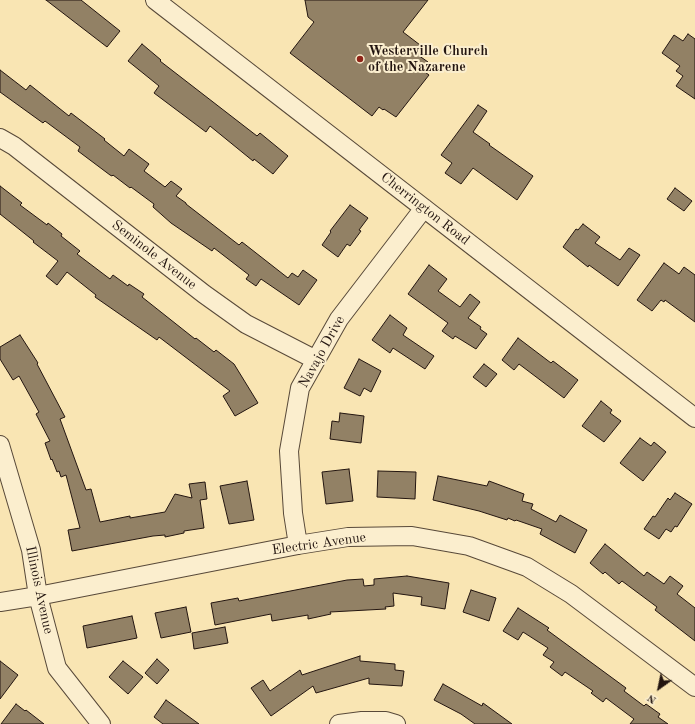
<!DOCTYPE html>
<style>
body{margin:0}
#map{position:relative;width:695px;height:724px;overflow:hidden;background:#f9e5b3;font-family:"Old Standard TT",serif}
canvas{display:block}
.north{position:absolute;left:639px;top:668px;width:40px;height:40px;-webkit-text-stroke:3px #fbeece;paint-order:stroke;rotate:213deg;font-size:11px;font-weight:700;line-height:16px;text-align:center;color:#231510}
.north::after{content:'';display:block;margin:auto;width:14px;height:18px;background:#231510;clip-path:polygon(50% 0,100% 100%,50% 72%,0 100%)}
</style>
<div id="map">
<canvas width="695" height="724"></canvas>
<div class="north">N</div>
</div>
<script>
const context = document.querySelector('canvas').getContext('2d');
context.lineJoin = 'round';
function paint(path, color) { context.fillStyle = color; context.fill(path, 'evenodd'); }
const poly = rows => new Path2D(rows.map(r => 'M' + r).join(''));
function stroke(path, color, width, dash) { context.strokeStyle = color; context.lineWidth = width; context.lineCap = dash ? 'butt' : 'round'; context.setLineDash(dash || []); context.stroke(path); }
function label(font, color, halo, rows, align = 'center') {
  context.font = font + ' "Old Standard TT",serif'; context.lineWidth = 4; context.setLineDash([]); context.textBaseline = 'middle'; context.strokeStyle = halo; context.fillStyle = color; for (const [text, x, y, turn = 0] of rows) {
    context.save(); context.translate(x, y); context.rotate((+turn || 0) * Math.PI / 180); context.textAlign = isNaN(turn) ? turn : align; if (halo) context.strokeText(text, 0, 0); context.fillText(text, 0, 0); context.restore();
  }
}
const building = poly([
 [46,0,81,0,120,31,107,47,46,0],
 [305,0,428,0,403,32,424,48,418,55,428,62,422,70,429,75,396,117,384,109,383,110,379,107,372,116,290,53,314,22,308,17,305,0],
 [688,34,695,39,695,99,676,86,683,76,676,71,680,66,662,53,674,35,683,41,688,34],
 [142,44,161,60,160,61,257,136,260,133,288,156,273,174,254,159,253,161,210,126,206,132,154,93,159,86,128,61,142,44],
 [0,70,26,90,30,85,69,116,71,113,105,139,104,140,124,156,129,149,149,164,144,171,165,187,171,181,182,189,176,196,186,203,186,204,239,245,242,242,288,278,292,273,298,277,303,270,317,280,299,305,261,279,256,286,246,279,249,275,214,248,212,251,171,223,153,207,154,204,131,187,130,188,113,175,112,176,110,175,78,151,80,147,45,121,43,123,0,92,0,70],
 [478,105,487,111,473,132,490,144,489,145,533,176,517,200,473,168,461,184,445,173,452,163,441,155,478,105],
 [0,186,22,203,20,205,47,225,48,223,62,234,61,236,80,251,77,254,110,279,113,275,128,286,129,284,144,294,142,297,195,339,196,338,214,352,216,350,234,364,258,403,235,416,223,396,230,391,159,337,157,340,95,297,96,295,67,272,57,285,46,276,58,261,33,242,34,241,0,214,0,186],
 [675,188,692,201,684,211,667,199,675,188],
 [350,205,368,218,359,230,361,231,350,246,347,244,338,257,322,245,331,232,330,231,350,205],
 [583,224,600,237,595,243,620,260,629,248,640,255,618,286,589,265,588,267,563,247,576,229,578,230,583,224],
 [664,263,679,274,684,267,695,275,695,322,665,300,664,302,661,300,652,311,637,300,664,263],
 [429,265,447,279,438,291,460,307,470,294,480,302,468,318,481,327,480,329,487,334,476,349,455,336,453,339,442,331,448,323,408,294,429,265],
 [390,315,407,328,403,335,434,356,425,369,393,348,390,353,372,340,390,315],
 [20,335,38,363,37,364,65,417,60,419,86,490,91,489,100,522,130,516,130,518,165,512,175,494,192,498,189,484,205,482,207,499,200,500,204,528,184,531,184,533,165,537,165,535,153,536,72,551,68,530,80,528,66,475,61,477,59,471,57,472,52,459,51,460,45,443,50,441,36,414,39,412,19,376,13,380,0,359,0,347,20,335],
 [518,338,551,363,553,361,578,380,564,398,519,364,514,370,502,360,518,338],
 [359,359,381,371,371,392,364,388,360,396,344,388,359,359],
 [484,364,497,374,486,387,473,377,484,364],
 [601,401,612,410,610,413,621,421,604,442,582,426,601,401],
 [340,413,364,416,361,443,330,439,332,421,339,422,340,413],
 [640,438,651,446,654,442,666,452,643,481,620,463,640,438],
 [349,469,353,501,326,504,322,472,349,469],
 [378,471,416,472,415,499,377,497,378,471],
 [438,476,487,486,489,481,524,494,522,501,533,504,531,509,556,522,560,515,587,530,575,553,540,534,542,529,516,520,515,521,508,518,507,520,479,511,433,500,438,476],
 [247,481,254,520,229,524,220,486,247,481],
 [675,493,692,504,677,527,675,526,671,532,666,529,659,539,644,529,653,516,655,517,668,498,670,500,675,493],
 [605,544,644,576,647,572,664,584,670,576,683,586,677,594,695,608,695,641,655,610,657,607,622,581,619,584,605,572,603,574,590,563,605,544],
 [407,576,449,583,445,609,421,605,422,597,393,593,394,606,385,607,386,609,330,612,331,614,308,619,308,615,272,621,271,614,215,625,211,603,238,598,239,601,347,580,363,579,364,586,374,585,374,579,407,576],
 [471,590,496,598,489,621,463,612,471,590],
 [186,607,191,632,161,638,155,613,186,607],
 [518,608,549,628,547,630,626,688,624,691,644,706,646,704,660,714,658,717,668,724,630,724,634,719,606,698,603,702,591,693,593,691,565,672,562,676,550,667,554,662,543,655,548,648,523,632,518,640,503,631,518,608],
 [132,616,137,638,87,648,83,626,132,616],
 [225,627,228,643,194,649,192,633,225,627],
 [360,656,360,661,395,664,395,670,404,671,402,686,369,684,369,678,316,693,313,686,271,716,251,688,263,680,270,691,300,670,302,675,360,656],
 [157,659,169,670,157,684,145,673,157,659],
 [0,661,18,675,0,699,0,661],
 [123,661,143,677,128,694,109,677,123,661],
 [443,684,482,706,483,703,512,724,475,724,461,714,434,700,443,684],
 [166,700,199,724,163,724,154,717,166,700],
 [16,704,25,711,26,710,44,724,1,724,16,704]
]);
const minor = poly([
 [155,0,695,418],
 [0,138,14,146,204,294,246,324,316,360],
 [0,445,31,550,38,596,57,668,101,724],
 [298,545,293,513,289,451,300,388,339,319,424,208],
 [0,602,38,596,298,545,348,537,412,536,469,546,527,567,571,594,695,687],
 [339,724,362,721,386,721,396,724]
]);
const markers = [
 [360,59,4,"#8f2418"]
];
const poiNames = [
 ["Westerville Church",368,51],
 ["of the Nazarene",368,67]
];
const streetNames = [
 ["Cherrington Road",425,209,38],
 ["Seminole Avenue",154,255,38],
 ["Navajo Drive",322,352,-61],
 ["Electric Avenue",319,544,-8],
 ["Illinois Avenue",39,590,78]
];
paint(building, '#928165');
stroke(building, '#231510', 1);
stroke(minor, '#584939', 20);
stroke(minor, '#fbeece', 18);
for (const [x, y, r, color] of markers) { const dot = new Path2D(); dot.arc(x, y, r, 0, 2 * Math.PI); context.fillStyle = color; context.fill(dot); stroke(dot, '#fbeece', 1.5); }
label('bold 14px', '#231510', '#fbeece', poiNames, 'left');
label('14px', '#231510', '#fbeece', streetNames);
</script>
